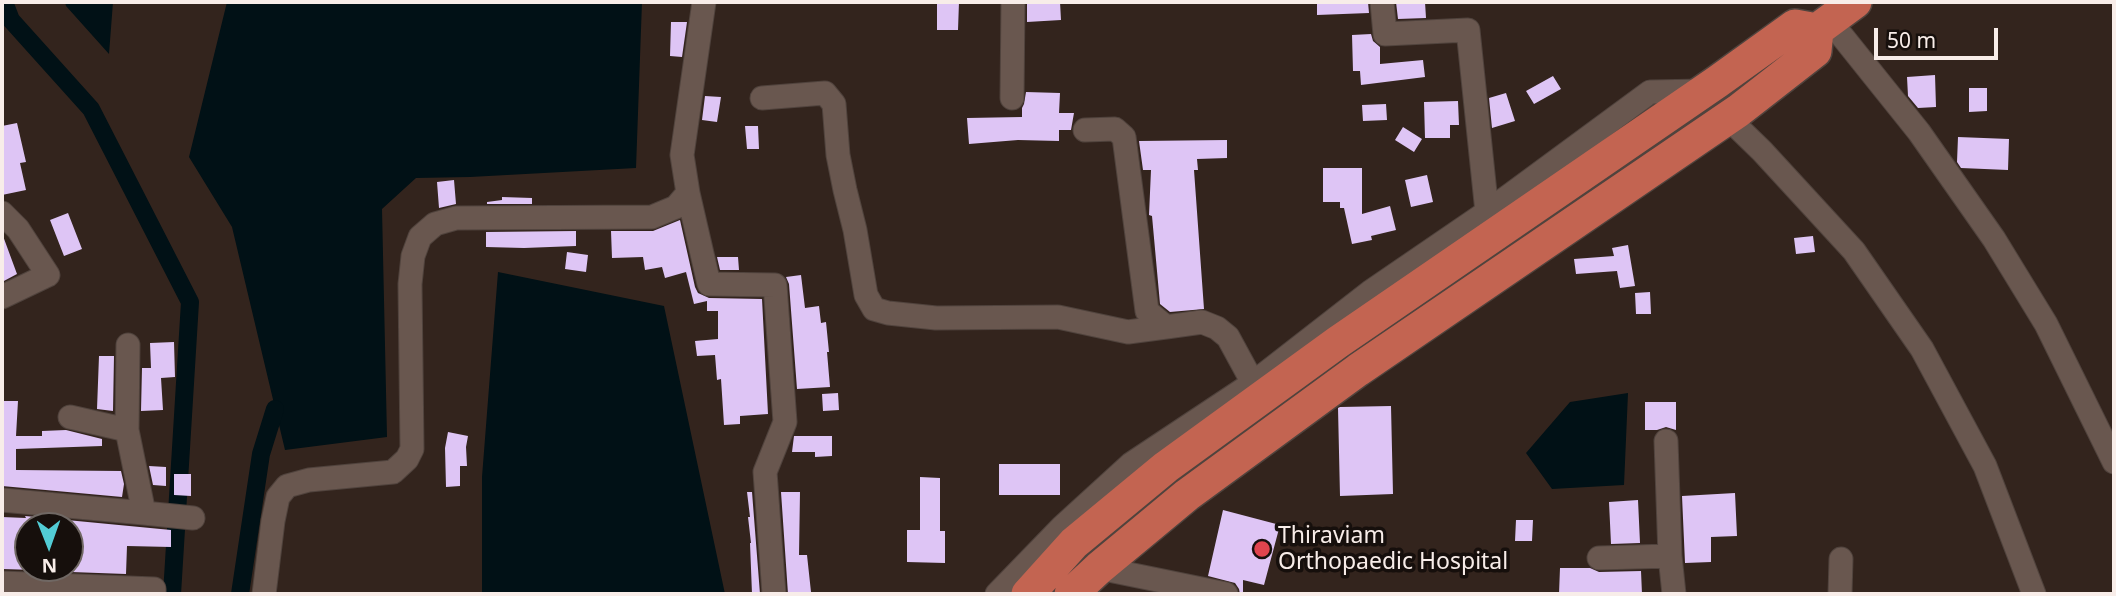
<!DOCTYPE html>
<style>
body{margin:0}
#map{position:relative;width:2116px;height:596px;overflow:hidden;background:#33241d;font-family:"Noto Sans",sans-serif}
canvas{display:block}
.frame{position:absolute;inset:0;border:4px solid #f8ede9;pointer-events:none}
.north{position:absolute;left:14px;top:512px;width:70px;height:70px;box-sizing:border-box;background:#160f0c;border:2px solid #706864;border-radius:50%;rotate:179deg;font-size:19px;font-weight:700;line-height:28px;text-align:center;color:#f8ede9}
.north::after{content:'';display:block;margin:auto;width:24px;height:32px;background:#52ccd5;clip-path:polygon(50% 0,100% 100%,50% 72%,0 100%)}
.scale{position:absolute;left:1874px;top:28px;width:124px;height:32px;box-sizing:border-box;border:4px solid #f8ede9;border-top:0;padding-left:9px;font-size:21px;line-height:24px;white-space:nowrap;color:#f8ede9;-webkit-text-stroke:5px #160f0c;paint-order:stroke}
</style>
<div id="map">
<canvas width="2116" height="596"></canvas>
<div class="frame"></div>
<div class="north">N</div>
<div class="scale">50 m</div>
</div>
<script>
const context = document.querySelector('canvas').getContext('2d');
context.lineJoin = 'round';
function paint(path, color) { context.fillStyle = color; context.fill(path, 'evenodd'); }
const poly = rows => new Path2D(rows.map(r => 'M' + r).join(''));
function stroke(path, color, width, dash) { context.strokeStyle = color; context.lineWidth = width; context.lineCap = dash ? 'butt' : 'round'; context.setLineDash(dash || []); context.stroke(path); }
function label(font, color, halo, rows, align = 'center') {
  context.font = font + ' "Noto Sans",sans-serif'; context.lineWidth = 7; context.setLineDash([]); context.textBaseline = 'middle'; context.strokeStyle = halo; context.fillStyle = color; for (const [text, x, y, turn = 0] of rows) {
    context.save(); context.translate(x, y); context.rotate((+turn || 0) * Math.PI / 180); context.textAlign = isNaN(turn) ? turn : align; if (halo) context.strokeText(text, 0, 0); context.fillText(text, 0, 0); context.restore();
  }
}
const water = poly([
 [65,2,113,2,109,54,66,6],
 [227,2,642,2,636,168,470,177,416,178,382,209,387,437,285,450,232,227,189,157],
 [498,272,664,306,725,594,482,594,482,477],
 [1628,393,1624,485,1552,489,1526,453,1570,402]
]);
const canal = poly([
 [4,2,11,20,91,109,190,302,172,594],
 [240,594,261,454,275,409]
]);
const building = poly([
 [937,2,959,2,958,30,937,30],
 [1027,2,1060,2,1061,20,1027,22],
 [1317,2,1368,2,1369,13,1317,15],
 [1396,2,1425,2,1426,18,1398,19],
 [671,22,687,22,682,57,670,56],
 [1371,34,1373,41,1380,47,1380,64,1423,60,1425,77,1361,85,1360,71,1353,71,1352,35],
 [1935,75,1936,107,1918,108,1908,96,1907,77],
 [1553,76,1561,89,1534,104,1526,91],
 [1969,88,1987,88,1987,111,1969,112],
 [1026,92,1060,93,1059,113,1074,113,1071,130,1059,130,1059,141,1018,140,969,144,967,118,1022,117,1022,108,1024,104],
 [1506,93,1515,121,1492,128,1489,98],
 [705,96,721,97,717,122,702,120],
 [1458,101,1459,125,1450,125,1450,138,1425,138,1424,102],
 [1386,104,1387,120,1363,121,1362,105],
 [17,123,26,162,20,163,26,190,2,195,2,126],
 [745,126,758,126,759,149,747,149],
 [1403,127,1422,139,1414,152,1395,140],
 [1958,137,2009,139,2008,170,1961,168,1957,162],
 [1227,140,1227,158,1197,159,1198,170,1194,170,1204,309,1170,312,1160,304,1152,216,1149,215,1151,170,1143,170,1139,141],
 [1323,168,1362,168,1362,214,1390,206,1396,230,1371,236,1372,240,1352,244,1344,208,1340,208,1340,202,1323,202],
 [1427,175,1433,202,1411,207,1405,180],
 [454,180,456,204,439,208,437,182],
 [502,197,532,198,532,204,487,204,487,202,502,200],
 [68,213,82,249,64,256,50,220],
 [680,220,695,287,698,293,709,298,762,299,768,414,740,416,740,424,724,425,721,379,717,380,715,355,697,356,695,341,718,339,718,311,707,311,707,301,694,304,686,272,665,278,662,267,645,270,643,257,612,258,611,231,653,231],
 [576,231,576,246,524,248,486,247,486,232],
 [3,236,17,274,2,282,2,237],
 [1813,236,1815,252,1796,254,1794,238],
 [1628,245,1635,286,1620,288,1617,271,1576,274,1574,259,1614,256,1612,248],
 [567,252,588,255,586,272,565,269],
 [717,257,738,257,739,270,720,270],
 [801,275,805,308,819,306,821,323,826,322,829,352,827,352,830,387,797,389,789,284,786,277],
 [1650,292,1651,314,1636,314,1635,293],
 [174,342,175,377,161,378,163,410,141,411,142,368,151,368,150,343],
 [99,356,114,356,113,411,97,409],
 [838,393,839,410,823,411,822,394],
 [2,401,18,401,16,436,42,436,42,431,66,430,102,439,102,446,16,449,16,470,121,471,124,484,122,497,2,486],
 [1645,402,1676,402,1676,430,1666,427,1657,430,1645,430],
 [1391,406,1393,494,1340,496,1338,408,1340,407],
 [448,432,468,436,466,447,467,466,460,466,460,486,446,487,445,448],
 [794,436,832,436,832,456,815,457,815,452,792,452],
 [999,464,1060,464,1060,495,999,495],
 [149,466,166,467,166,486,153,485],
 [174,474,191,474,191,496,174,495],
 [920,477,940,478,940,531,945,531,945,563,907,562,907,530,920,530],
 [747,492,752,492,760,594,752,594,750,543,751,543,748,517,750,517],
 [781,492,800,492,799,555,807,555,811,592,788,594],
 [1735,493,1737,536,1711,537,1711,562,1685,563,1682,496],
 [1638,500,1640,543,1611,544,1609,502],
 [1223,510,1280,525,1264,585,1243,580,1243,594,1240,594,1239,589,1235,583,1208,576],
 [25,516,171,530,171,547,127,546,126,574,71,572,70,526,28,526,28,568,35,568,35,570,2,569,2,517,26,518],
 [1516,520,1533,520,1532,541,1515,541],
 [1560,568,1590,568,1599,572,1641,571,1642,594,1559,594]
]);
const minor = poly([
 [1382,2,1385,34,1468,30,1487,212],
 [1830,21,1919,132,1994,239,2046,324,2114,462],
 [762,98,825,93,834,104,838,155,845,190,855,230,866,295,874,309,888,313,936,318,1058,317,1128,332,1166,327],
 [1012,98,1013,2],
 [1728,118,1762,151,1854,251,1922,349,1985,466,2034,594],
 [1085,130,1115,129,1124,137,1147,311,1166,327,1202,322,1217,328,1228,337,1253,383],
 [688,193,709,284,775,285,785,422,765,472,774,594],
 [2,213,18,229,48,275,2,297],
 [70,417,127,430],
 [1666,441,1670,556,1674,594],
 [2,500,144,513,127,430,128,345],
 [144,513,193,518],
 [1599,558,1670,556],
 [1099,568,1226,594],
 [2,583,154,589,154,594],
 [264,594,273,521,278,497,287,486,309,480,393,472,407,459,412,449,410,284,413,256,420,237,435,224,456,218,652,217,676,207,688,193,682,155,704,2],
 [997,594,1062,527,1131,464,1253,383,1370,292,1487,212,1650,92,1703,91],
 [1840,594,1841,559]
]);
const highway = poly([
 [1028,594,1074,543,1166,467,1338,342,1717,82,1795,26,1817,30,1855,2],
 [1071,594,1099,568,1187,495,1358,370,1738,111,1815,51,1817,30]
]);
const markers = [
 [1262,549,9,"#e0444e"]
];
const poiNames = [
 ["Thiraviam",1278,536],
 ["Orthopaedic Hospital",1278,562]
];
paint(water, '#011116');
stroke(canal, '#011116', 18);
paint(building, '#dec5f5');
stroke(minor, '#50433d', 25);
stroke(highway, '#50433d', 36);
stroke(minor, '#69574f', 23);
stroke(highway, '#c36451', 33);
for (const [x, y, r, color] of markers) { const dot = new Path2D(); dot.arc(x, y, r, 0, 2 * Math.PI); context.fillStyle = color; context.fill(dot); stroke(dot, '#160f0c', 2.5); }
label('23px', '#f8ede9', '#160f0c', poiNames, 'left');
</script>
